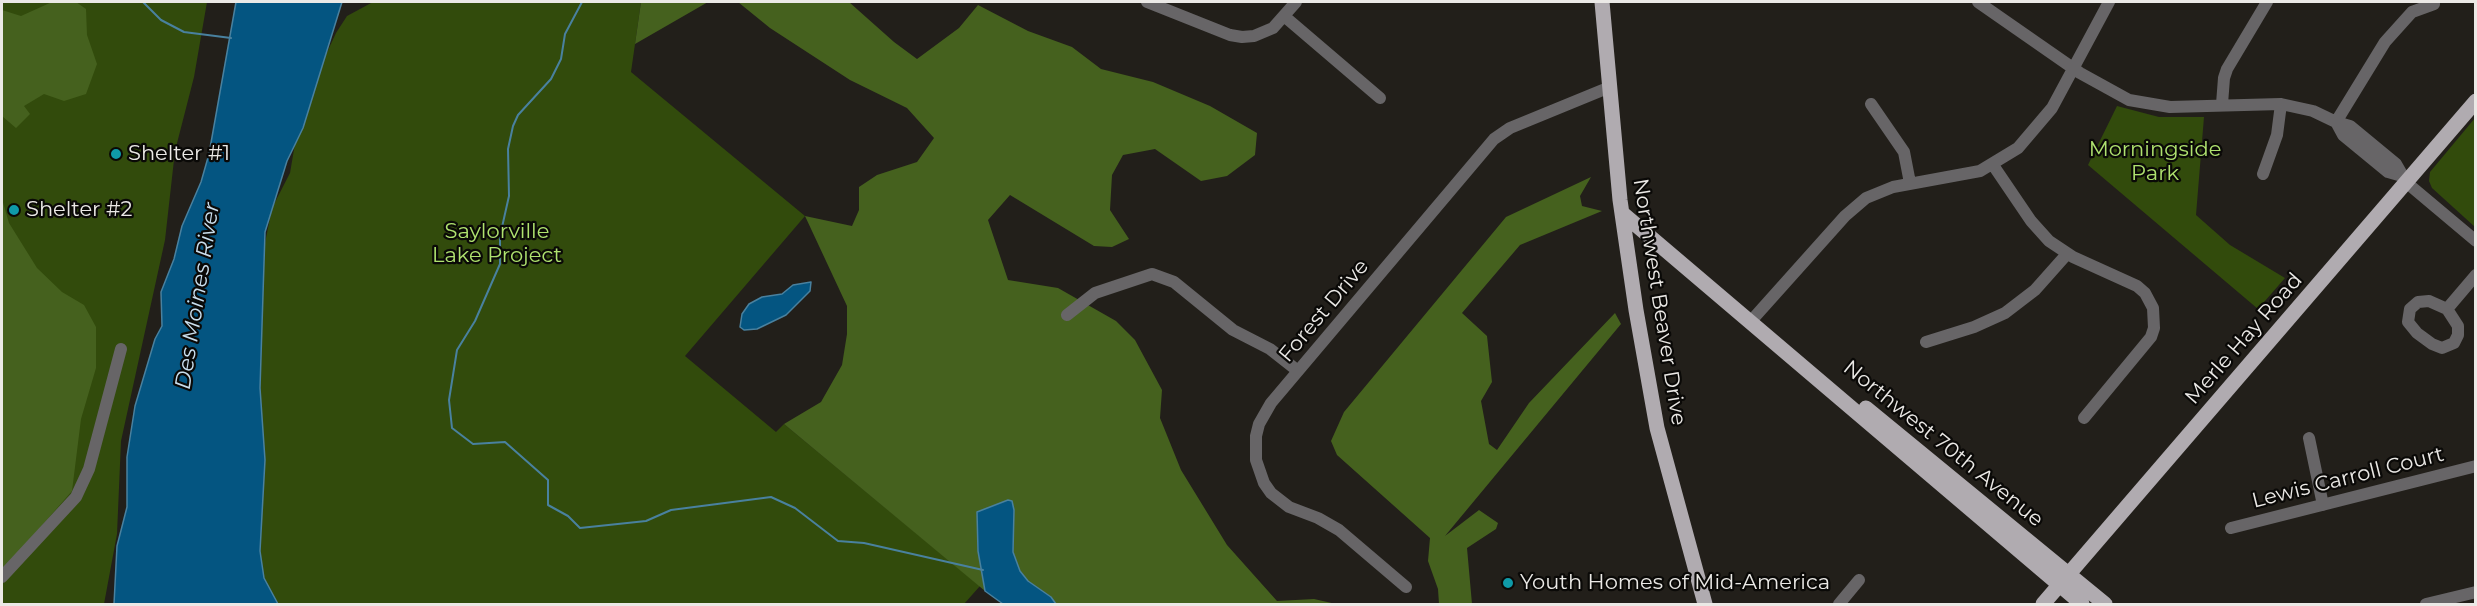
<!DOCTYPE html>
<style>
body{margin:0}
#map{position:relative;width:2477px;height:606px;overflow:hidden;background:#221f1a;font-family:Montserrat,sans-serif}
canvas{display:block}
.frame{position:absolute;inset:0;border:3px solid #ebe9e6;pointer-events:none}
</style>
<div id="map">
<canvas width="2477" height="606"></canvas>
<div class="frame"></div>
</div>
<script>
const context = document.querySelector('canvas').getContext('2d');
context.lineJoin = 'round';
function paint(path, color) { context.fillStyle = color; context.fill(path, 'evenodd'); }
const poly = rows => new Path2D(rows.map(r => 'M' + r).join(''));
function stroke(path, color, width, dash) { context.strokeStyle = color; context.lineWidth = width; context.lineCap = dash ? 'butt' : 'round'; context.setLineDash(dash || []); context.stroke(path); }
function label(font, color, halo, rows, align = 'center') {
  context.font = font + ' Montserrat,sans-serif'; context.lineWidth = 4.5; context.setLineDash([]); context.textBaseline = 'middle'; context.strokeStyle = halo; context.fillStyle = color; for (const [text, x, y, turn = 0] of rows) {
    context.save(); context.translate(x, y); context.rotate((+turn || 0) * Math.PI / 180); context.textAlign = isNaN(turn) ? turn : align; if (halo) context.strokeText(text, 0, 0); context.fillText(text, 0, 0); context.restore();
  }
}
const green = poly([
 [2,2,207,2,194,77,175,151,165,240,121,441,117,534,104,604,2,604],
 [373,2,641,2,631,72,805,216,685,356,776,432,784,424,980,586,964,604,213,604,258,323,264,283,262,258,272,208,290,173,299,120,309,91,336,33,347,16],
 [2117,106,2159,117,2204,117,2196,215,2230,245,2285,278,2258,309,2088,165],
 [2475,118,2475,227,2432,188,2429,181,2430,172]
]);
const forest = poly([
 [52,2,76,2,86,9,87,35,97,64,86,94,64,101,44,94,24,106,30,114,16,128,2,116,2,10,21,16],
 [641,2,708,2,635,44],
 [738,2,849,2,894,42,917,59,959,28,978,5,1028,31,1072,47,1101,69,1153,82,1210,106,1257,133,1255,155,1227,176,1201,181,1155,149,1123,155,1112,175,1110,210,1129,239,1112,247,1094,246,1010,195,988,220,1008,280,1058,288,1116,321,1135,340,1162,390,1160,418,1181,470,1227,545,1277,601,1314,599,1336,604,1056,604,1051,597,1028,581,1020,571,1013,552,1014,510,1008,500,977,513,978,551,985,591,784,424,821,402,842,365,847,334,847,306,805,216,852,226,859,210,859,187,877,175,917,162,934,138,907,108,850,80,770,28],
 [1591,177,1580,196,1582,206,1602,211,1520,245,1462,313,1487,336,1492,382,1481,401,1489,444,1497,450,1529,403,1615,313,1621,324,1445,536,1479,510,1498,523,1496,529,1467,548,1472,604,1439,604,1438,589,1428,561,1430,538,1337,455,1331,441,1344,412,1506,217],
 [2,199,9,223,37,268,62,292,84,305,96,327,96,368,81,419,72,491,2,571]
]);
const water = poly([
 [236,2,342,2,303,128,287,161,265,232,260,388,265,460,260,551,264,578,278,604,114,604,117,546,127,507,127,457,135,406,155,339,162,326,161,292,174,259,182,226,201,182,209,154,236,2],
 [811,282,810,291,786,315,757,329,744,330,740,327,742,314,749,304,762,297,782,294,793,285,811,282],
 [1008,500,1012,501,1014,510,1013,552,1020,571,1028,581,1051,597,1056,604,1003,604,985,591,978,551,977,512,1008,500]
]);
const stream = poly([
 [143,2,161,20,184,32,231,38],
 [582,2,565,34,561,59,551,79,518,115,513,126,508,149,509,196,500,236,500,264,475,321,457,350,449,400,452,428,473,444,505,442,548,480,548,505,568,516,580,528,646,521,671,510,771,497,795,508,838,541,864,543,983,570]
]);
const minor = poly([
 [1147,2,1230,35,1242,37,1254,36,1273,28,1296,2],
 [1978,2,2080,73,2129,100,2170,107,2281,104,2313,111,2336,122,2385,42,2412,12,2434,4],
 [1284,16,1380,98],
 [1871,104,1904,152,1910,183],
 [2222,104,2224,78,2227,69,2267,2],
 [1993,165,2031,221,2049,241,2073,257,2137,286,2145,293,2153,308,2154,328,2151,337,2084,418],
 [2263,174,2277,135,2281,104],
 [2402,176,2388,172,2343,135,2336,122,2350,126,2396,164,2407,183,2476,241],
 [2429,301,2447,309,2458,326,2458,335,2454,343,2442,348,2432,344,2417,333,2408,322,2410,309,2418,302,2429,301],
 [2447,309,2476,275],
 [1067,315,1095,293,1152,274,1174,282,1233,330,1270,349,1298,371],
 [1751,321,1845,216,1866,198,1893,187,1980,171,2018,148,2052,108,2109,2],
 [1926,342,1974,327,2005,313,2035,290,2067,254],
 [2309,438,2323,505],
 [2231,528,2476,466],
 [2,577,76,497,89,469,121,349],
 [1406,587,1339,530,1318,518,1289,507,1271,493,1264,483,1256,460,1256,436,1259,424,1271,403,1494,139,1510,128,1610,87],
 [1839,604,1859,580],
 [2426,604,2476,592]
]);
const major = poly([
 [1602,2,1620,200,1636,310,1657,428,1705,604],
 [1622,213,2082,604],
 [1866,408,2105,604],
 [2043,604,2476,101]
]);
const markers = [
 [116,154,6,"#0f9aa8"],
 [14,210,6,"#0f9aa8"],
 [1508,583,6,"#0f9aa8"]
];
const parkNames = [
 ["Morningside",2155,150],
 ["Park",2155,174],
 ["Saylorville",497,232],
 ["Lake Project",497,256]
];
const poiNames = [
 ["Shelter #1",128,154],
 ["Shelter #2",26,210],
 ["Youth Homes of Mid-America",1520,583]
];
const streetNames = [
 ["Northwest Beaver Drive",1659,302,81],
 ["Forest Drive",1324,311,-50],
 ["Merle Hay Road",2244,339,-49],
 ["Northwest 70th Avenue",1943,444,39],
 ["Lewis Carroll Court",2348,478,-14]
];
const waterNames = [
 ["Des Moines River",198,296,-81]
];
paint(green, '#324b0c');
paint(forest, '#45611e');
paint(water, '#045581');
stroke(water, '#49819f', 1.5);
stroke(stream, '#49819f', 2);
stroke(minor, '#676567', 12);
stroke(major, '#b0abb0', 15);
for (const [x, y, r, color] of markers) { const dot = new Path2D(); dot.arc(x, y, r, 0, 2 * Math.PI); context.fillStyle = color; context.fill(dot); stroke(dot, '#0a0907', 2); }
label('21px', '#afe26f', '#0a0907', parkNames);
label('21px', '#ebe9e6', '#0a0907', poiNames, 'left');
label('21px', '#ebe9e6', '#0a0907', streetNames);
label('italic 22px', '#c9deed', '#0a0907', waterNames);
</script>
